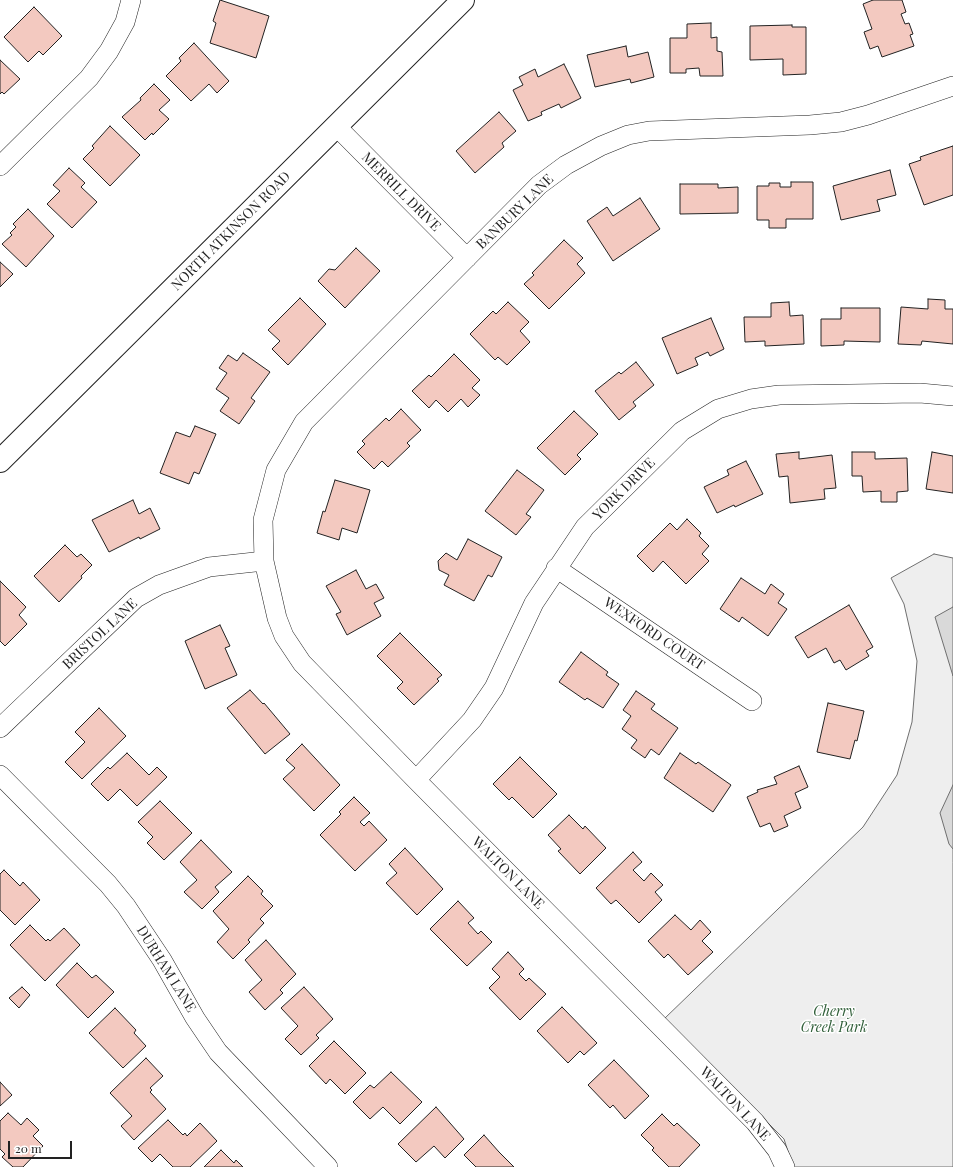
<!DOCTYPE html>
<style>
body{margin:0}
#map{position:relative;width:953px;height:1167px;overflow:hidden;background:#fff;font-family:"Playfair Display",serif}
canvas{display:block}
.scale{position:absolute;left:8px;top:1141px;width:64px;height:18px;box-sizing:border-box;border:2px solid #222;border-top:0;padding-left:5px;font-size:12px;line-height:14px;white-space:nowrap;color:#222;-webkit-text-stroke:3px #fff;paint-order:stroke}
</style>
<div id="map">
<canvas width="953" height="1167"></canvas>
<div class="scale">20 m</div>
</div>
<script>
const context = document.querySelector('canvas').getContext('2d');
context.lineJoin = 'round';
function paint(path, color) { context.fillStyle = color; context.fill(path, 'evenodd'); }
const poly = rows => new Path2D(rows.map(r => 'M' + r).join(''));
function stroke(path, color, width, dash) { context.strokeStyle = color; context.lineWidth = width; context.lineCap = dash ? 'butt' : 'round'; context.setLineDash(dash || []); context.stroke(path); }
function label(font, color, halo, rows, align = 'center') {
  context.font = font + ' "Playfair Display",serif'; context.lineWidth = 3; context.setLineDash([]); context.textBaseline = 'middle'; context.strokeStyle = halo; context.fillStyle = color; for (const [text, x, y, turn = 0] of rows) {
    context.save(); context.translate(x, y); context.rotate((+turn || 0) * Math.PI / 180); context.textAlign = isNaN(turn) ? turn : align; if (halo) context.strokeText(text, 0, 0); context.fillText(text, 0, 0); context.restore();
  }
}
const green = poly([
 [934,554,953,558,953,1167,793,1167,784,1139,664,1019,863,827,897,775,912,722,917,661,904,604,891,578,934,554]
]);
const water = poly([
 [953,607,953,676,935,617,953,607],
 [953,785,953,849,949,844,940,813,953,785]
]);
const building = poly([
 [220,0,269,16,256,58,210,43,216,23,213,21,220,0],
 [873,0,902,0,906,12,901,14,905,24,909,23,913,34,910,35,914,46,882,57,878,46,870,49,864,32,872,29,863,4,873,0],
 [34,7,62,36,43,55,39,51,28,62,4,37,34,7],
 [711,23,711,38,717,37,717,51,722,52,723,76,700,76,699,68,686,69,686,73,670,73,670,38,687,38,687,24,711,23],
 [792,25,792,27,806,27,806,74,783,75,783,59,750,60,750,26,792,25],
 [194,43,229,81,217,93,209,84,191,101,166,76,181,61,179,58,194,43],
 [626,46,628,57,648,52,654,77,631,83,630,79,595,87,587,55,626,46],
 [0,60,20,79,4,94,2,92,0,94,0,60],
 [564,64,581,98,561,108,559,104,541,112,542,115,528,121,513,90,523,85,519,77,535,69,538,77,564,64],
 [154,84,170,100,159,110,169,119,153,135,152,133,145,140,122,117,141,100,140,98,154,84],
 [499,112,516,131,502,143,504,147,475,173,456,151,499,112],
 [110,126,140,155,110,186,83,159,94,148,92,146,110,126],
 [953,146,953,195,924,205,909,164,921,160,920,157,953,146],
 [69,168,85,183,81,187,97,202,72,228,47,204,60,191,53,185,69,168],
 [890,170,896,195,877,200,880,211,841,220,833,186,890,170],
 [791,182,813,182,813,219,786,219,786,228,769,228,769,220,757,220,757,186,769,186,769,183,780,183,780,187,791,187,791,182],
 [680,184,718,184,718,188,738,187,738,213,680,214,680,184],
 [640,198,660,229,613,261,587,221,607,207,613,216,640,198],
 [28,209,54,236,26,267,2,244,12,235,10,233,16,227,13,224,28,209],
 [564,240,583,258,577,264,585,273,549,309,524,284,534,275,532,273,564,240],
 [356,248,380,271,345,308,318,281,329,269,335,270,356,248],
 [0,262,13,274,0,287,0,262],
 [300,298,326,324,288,365,272,349,280,341,268,330,300,298],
 [928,299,945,300,945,309,953,309,953,344,922,341,921,345,898,344,901,307,928,309,928,299],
 [508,302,529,322,520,331,530,342,507,365,498,357,495,360,470,334,493,311,496,314,508,302],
 [789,302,790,316,803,315,804,344,765,346,765,341,745,342,744,317,771,317,771,303,789,302],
 [841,308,880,308,880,342,844,341,844,345,821,346,821,319,841,319,841,308],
 [711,318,724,349,710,356,708,352,695,358,698,365,677,374,662,338,711,318],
 [243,353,270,372,251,398,255,401,239,424,220,411,229,398,216,389,227,373,219,368,228,355,237,361,243,353],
 [454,354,480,380,472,388,480,395,468,407,461,399,448,412,436,400,429,408,412,391,429,375,431,377,454,354],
 [636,362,654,385,633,402,636,406,619,420,595,391,619,372,621,374,636,362],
 [401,409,421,430,407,443,410,446,388,467,382,461,374,469,357,452,365,444,362,441,386,418,389,421,401,409],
 [574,411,598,434,577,455,581,459,565,475,537,448,574,411],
 [195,426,216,434,199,474,194,472,189,484,160,473,176,432,190,437,195,426],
 [799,452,799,459,832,455,836,488,824,489,825,499,790,503,788,476,779,477,776,454,799,452],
 [852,452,875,452,875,459,907,458,908,491,897,492,897,502,881,502,881,491,863,492,862,476,852,476,852,452],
 [932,452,953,456,953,493,926,489,932,452],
 [746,461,763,494,735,507,734,505,717,513,704,487,729,475,727,470,746,461],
 [517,470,544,490,526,514,531,517,516,535,485,511,517,470],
 [335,480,370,490,357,533,342,528,339,540,317,533,323,511,325,512,335,480],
 [133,500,139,514,150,508,160,529,140,539,139,537,109,552,92,520,133,500],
 [687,519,701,533,699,536,709,546,702,554,709,561,686,584,663,561,653,572,637,556,670,523,677,530,687,519],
 [468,539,502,557,492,577,488,575,474,601,444,585,449,575,439,570,438,561,446,553,457,560,468,539],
 [65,545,77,557,81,554,92,565,81,576,82,578,59,602,34,576,65,545],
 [356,570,366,589,376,584,384,598,374,603,381,616,347,635,336,614,341,612,326,586,356,570],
 [741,578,765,594,771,584,784,594,778,603,787,609,768,636,742,617,739,622,720,609,741,578],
 [0,581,26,607,19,615,27,624,5,646,0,641,0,581],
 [849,605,873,647,866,651,869,656,846,670,840,660,834,663,826,648,808,658,795,637,849,605],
 [220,625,230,646,225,648,237,675,205,689,185,641,220,625],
 [400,633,442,675,437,679,439,681,414,705,397,688,403,682,377,656,400,633],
 [581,652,608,672,606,675,619,684,603,708,587,698,585,700,559,682,581,652],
 [250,690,263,704,264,703,290,734,265,754,227,708,250,690],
 [636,691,655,704,651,709,678,728,659,755,651,749,645,758,631,748,637,740,622,729,631,716,623,710,636,691],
 [828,703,864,711,857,741,855,740,850,759,817,752,828,703],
 [99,708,126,736,82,779,65,762,85,742,75,732,99,708],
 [302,744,340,785,314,811,283,779,295,768,286,760,302,744],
 [127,753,149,775,157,767,167,777,137,806,120,789,108,801,91,784,108,767,110,769,127,753],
 [680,753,696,764,698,762,731,785,713,812,664,778,680,753],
 [520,757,557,794,533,818,512,797,509,800,493,784,520,757],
 [799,766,808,787,795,793,801,808,784,816,788,826,774,832,770,823,760,827,747,797,758,792,757,790,777,784,774,777,799,766],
 [354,797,370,813,360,822,364,826,369,821,387,840,355,871,320,835,341,814,339,812,354,797],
 [160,801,192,833,164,860,147,843,153,837,138,822,160,801],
 [569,815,583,829,585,826,606,848,580,874,558,851,561,849,548,835,569,815],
 [201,840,232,872,215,887,219,892,202,909,184,892,197,880,180,862,201,840],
 [405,848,443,889,417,915,386,883,397,873,389,864,405,848],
 [633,852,642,862,633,870,644,881,651,873,663,885,655,892,662,900,639,923,616,900,611,904,596,888,633,852],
 [4,870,20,886,23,882,40,900,15,925,0,910,0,874,4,870],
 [248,876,263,891,261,894,273,906,260,919,264,923,248,940,250,942,233,959,217,942,229,929,213,911,248,876],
 [458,901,474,918,468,923,478,934,481,931,492,942,467,966,430,929,458,901],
 [675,915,691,930,700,920,711,932,702,941,713,952,688,975,668,954,664,958,648,941,675,915],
 [30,925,46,941,48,939,50,941,64,928,80,945,45,981,10,945,30,925],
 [266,940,296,974,280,990,283,993,265,1010,249,992,262,980,245,960,266,940],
 [508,952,524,969,519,974,526,981,529,978,546,994,520,1020,489,988,500,977,492,969,508,952],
 [77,963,92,978,96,975,114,992,88,1018,56,985,77,963],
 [22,987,30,995,19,1008,9,998,22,987],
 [304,987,333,1019,316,1035,319,1038,301,1055,285,1039,298,1026,281,1008,304,987],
 [562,1007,597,1043,584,1055,580,1051,568,1063,537,1031,562,1007],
 [115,1008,136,1030,134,1033,146,1046,123,1068,89,1033,115,1008],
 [334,1041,366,1073,345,1094,330,1079,326,1084,309,1066,334,1041],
 [146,1058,163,1076,150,1088,152,1090,150,1092,166,1109,134,1140,121,1126,132,1116,110,1093,146,1058],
 [614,1060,649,1096,625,1119,613,1105,610,1108,588,1085,614,1060],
 [391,1072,422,1102,400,1124,383,1107,370,1119,353,1102,370,1085,374,1088,391,1072],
 [0,1082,12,1095,0,1106,0,1082],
 [436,1107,464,1139,445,1158,434,1146,416,1162,398,1144,436,1107],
 [8,1113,21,1125,27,1118,39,1130,33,1136,43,1146,23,1167,13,1167,2,1157,5,1154,0,1149,0,1121,8,1113],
 [662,1114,674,1126,677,1123,700,1145,679,1167,669,1167,652,1150,654,1148,641,1135,662,1114],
 [168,1120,183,1135,185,1133,187,1136,200,1123,217,1141,190,1167,173,1167,160,1154,152,1162,138,1148,168,1120],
 [484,1135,499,1152,514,1167,476,1167,464,1155,484,1135],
 [221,1150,234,1163,236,1160,243,1167,204,1167,221,1150]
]);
const street = poly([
 [336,126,467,258],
 [0,166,89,78,109,51,125,22,131,0],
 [556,568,752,701],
 [0,728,136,598,159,585,209,567,264,561],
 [0,775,108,884,126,906,162,960,195,1018,218,1052,328,1167],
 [416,780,472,720,494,688,534,603,585,527,682,431,718,409,751,399,779,395,920,393,953,396],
 [785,1167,777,1150,755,1122,416,780,302,663,284,636,277,618,264,561,263,520,276,470,304,422,539,185,566,165,601,146,628,135,649,131,810,125,841,122,868,115,953,86]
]);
const secondary = poly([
 [0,461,463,0]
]);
const streetNames = [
 ["MERRILL DRIVE",401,192,45],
 ["BANBURY LANE",515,212,-44],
 ["NORTH ATKINSON ROAD",231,231,-45],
 ["YORK DRIVE",624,489,-45],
 ["BRISTOL LANE",100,634,-43],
 ["WEXFORD COURT",654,634,34],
 ["WALTON LANE",508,873,45],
 ["DURHAM LANE",166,969,58],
 ["WALTON LANE",735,1104,47]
];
const parkNames = [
 ["Cherry",834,1012],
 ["Creek Park",834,1028]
];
paint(green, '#eee');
stroke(green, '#6f6f6f', 1);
paint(water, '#d9d9d9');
stroke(water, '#6f6f6f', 1);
paint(building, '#f3c9c0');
stroke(building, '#222', 1);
stroke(street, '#222', 20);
stroke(secondary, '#222', 24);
stroke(street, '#fff', 19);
stroke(secondary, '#fff', 22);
label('14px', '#222', '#fff', streetNames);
label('italic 14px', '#2f5e38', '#fff', parkNames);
</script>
